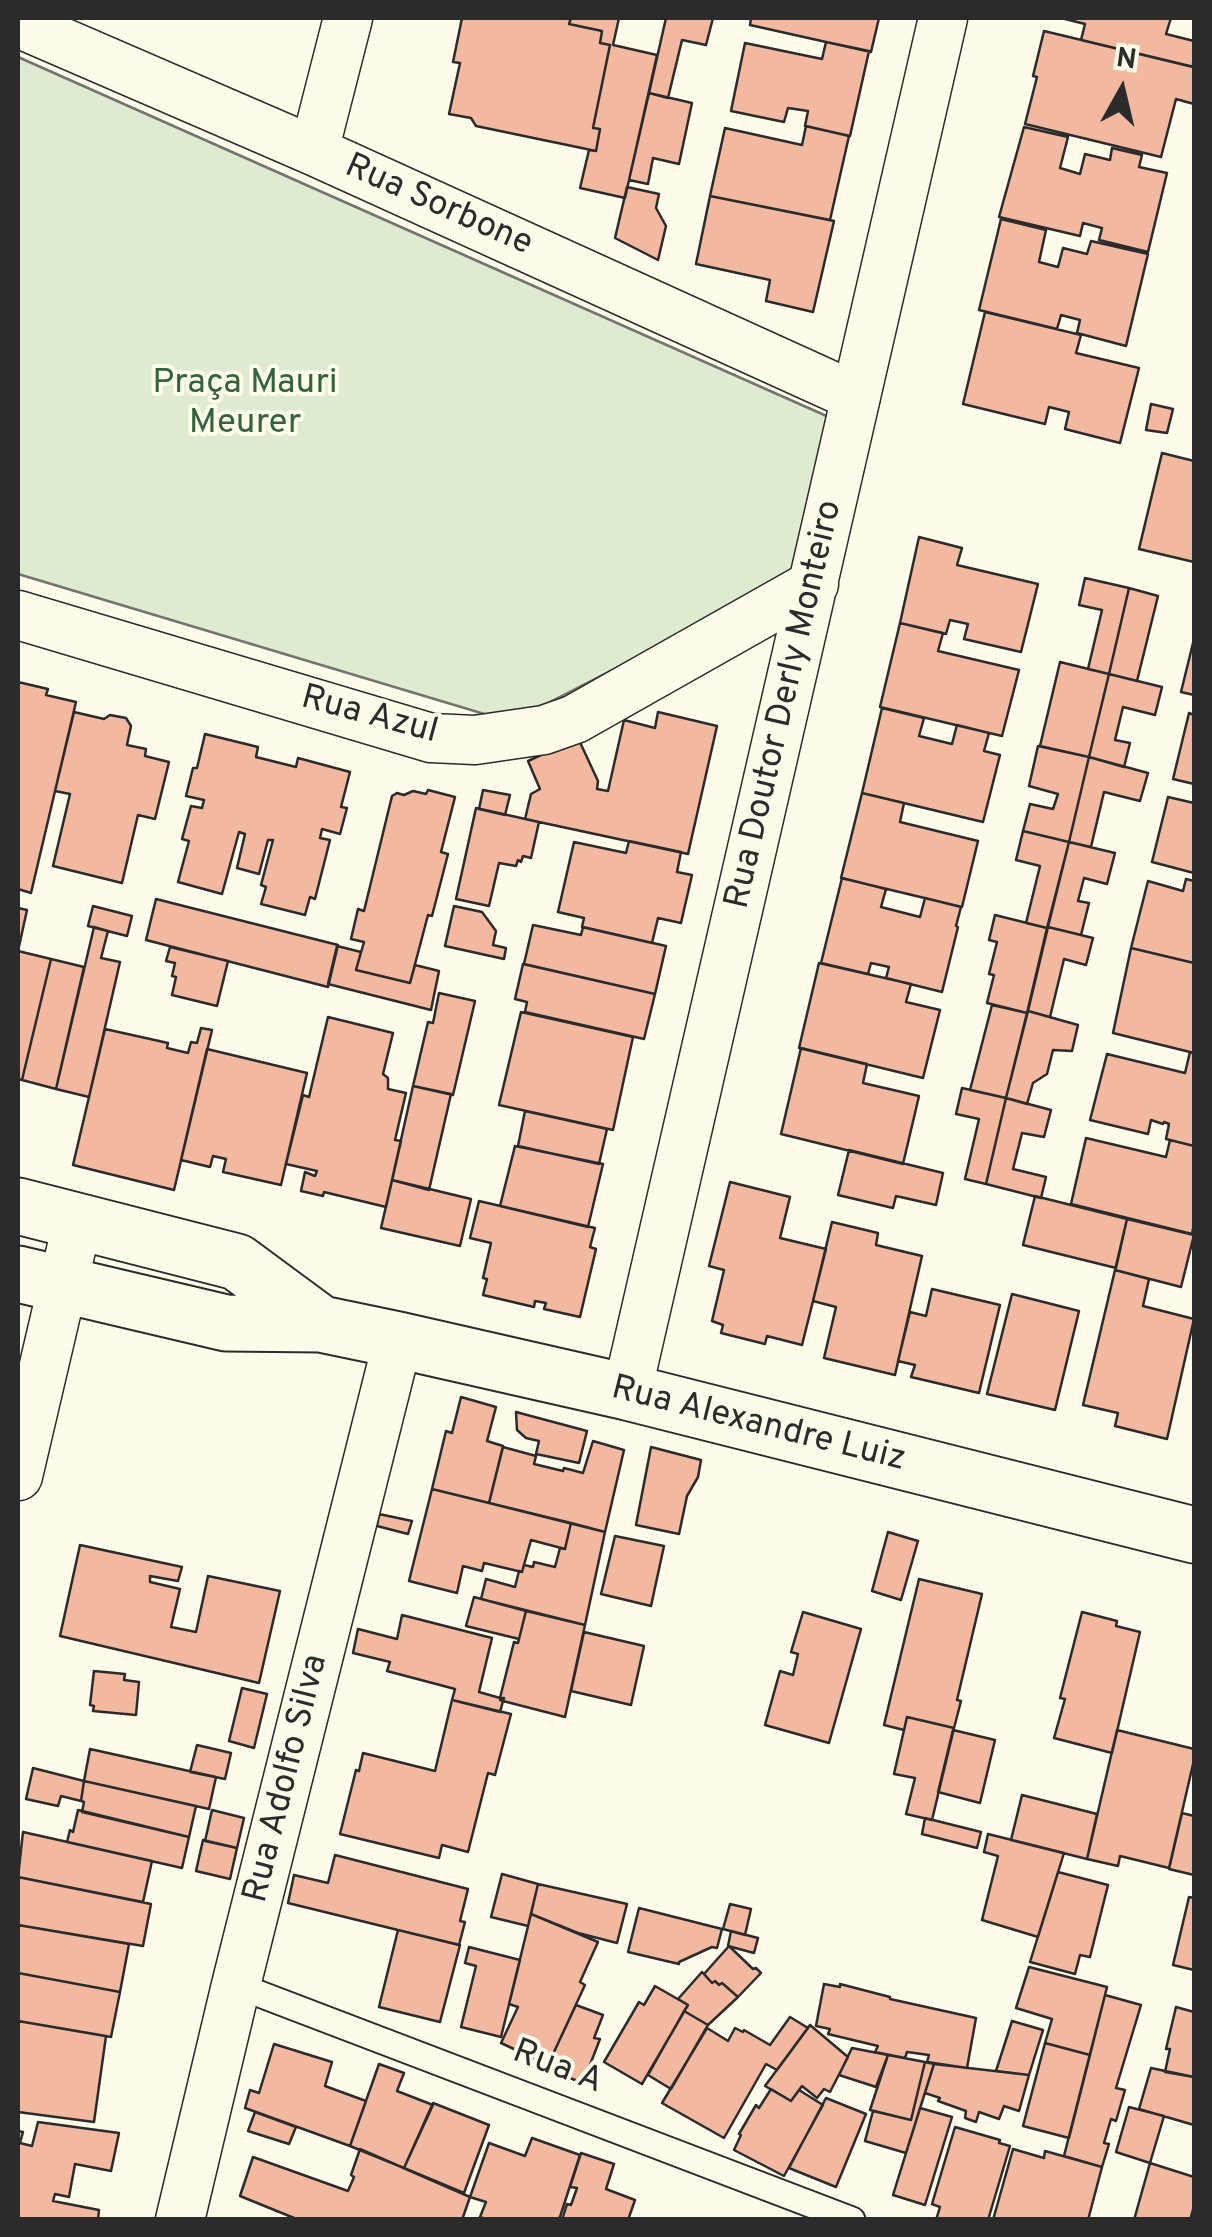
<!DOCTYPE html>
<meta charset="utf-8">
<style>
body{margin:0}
#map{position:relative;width:1212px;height:2237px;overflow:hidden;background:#fdfbea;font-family:Overpass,sans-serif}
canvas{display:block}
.frame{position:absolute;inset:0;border:20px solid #2b2b2b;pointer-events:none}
.north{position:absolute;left:1072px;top:40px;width:100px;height:100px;-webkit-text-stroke:8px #fdfbea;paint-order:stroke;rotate:8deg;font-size:28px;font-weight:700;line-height:40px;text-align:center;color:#2b2b2b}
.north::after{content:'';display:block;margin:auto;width:35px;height:45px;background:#2b2b2b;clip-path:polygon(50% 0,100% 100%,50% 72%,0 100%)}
</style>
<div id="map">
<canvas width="1212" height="2237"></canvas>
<div class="frame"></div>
<div class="north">N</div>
</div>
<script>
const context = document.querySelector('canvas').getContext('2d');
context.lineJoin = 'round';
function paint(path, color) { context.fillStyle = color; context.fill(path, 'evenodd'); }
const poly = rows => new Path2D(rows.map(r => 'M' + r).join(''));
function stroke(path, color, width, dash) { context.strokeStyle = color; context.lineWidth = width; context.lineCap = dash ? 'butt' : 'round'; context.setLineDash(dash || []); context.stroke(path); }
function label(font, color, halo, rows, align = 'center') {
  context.font = font + ' Overpass,sans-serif'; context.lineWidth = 8; context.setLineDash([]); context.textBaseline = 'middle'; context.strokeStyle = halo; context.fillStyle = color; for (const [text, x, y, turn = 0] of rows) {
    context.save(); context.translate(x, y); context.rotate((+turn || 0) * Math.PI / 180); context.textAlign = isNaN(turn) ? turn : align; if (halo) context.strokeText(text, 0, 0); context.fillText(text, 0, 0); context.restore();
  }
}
const green = poly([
 [18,57,840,422,805,571,511,722,18,574,18,57]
]);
const building = poly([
 [462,18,571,18,569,24,602,31,600,43,610,45,593,128,600,129,596,151,476,126,471,118,449,114,460,63,453,62,462,18],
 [571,18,619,18,613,45,657,55,625,198,580,188,589,150,596,151,600,129,593,128,610,45,600,43,602,31,569,24,571,18],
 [666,18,713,18,706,45,682,40,668,98,649,93,666,18],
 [751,18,879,18,871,52,750,25,751,18],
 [1061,18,1171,18,1166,34,1194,41,1193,67,1081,40,1085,24,1061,18],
 [1044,31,1194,67,1194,104,1176,99,1161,157,1025,124,1037,77,1033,76,1044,31],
 [826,42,869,51,850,136,805,126,808,111,788,108,784,122,731,111,745,43,822,59,826,42],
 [649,93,692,103,679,164,653,158,648,184,629,180,649,93],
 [806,126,849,136,830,220,710,196,725,128,802,145,806,126],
 [1024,127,1068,137,1060,168,1080,174,1085,154,1110,160,1112,148,1142,155,1139,167,1167,173,1148,252,1099,240,1102,228,1083,223,1080,236,999,217,1024,127],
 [627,187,659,194,656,208,666,226,658,260,615,238,627,187],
 [710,196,834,221,813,312,766,301,770,280,696,264,710,196],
 [1001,219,1046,230,1039,262,1058,267,1063,248,1087,254,1091,241,1148,254,1126,346,1077,333,1080,320,1061,315,1057,329,979,310,1001,219],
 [985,312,1081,335,1076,353,1139,368,1120,443,1065,429,1069,412,1049,407,1045,424,963,404,985,312],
 [1151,404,1173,409,1167,433,1146,430,1151,404],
 [1162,453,1194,461,1194,562,1139,549,1162,453],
 [919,537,962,548,957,565,1038,584,1021,652,964,639,968,624,950,620,946,634,900,623,919,537],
 [1085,578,1129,588,1109,674,1088,669,1102,610,1079,605,1085,578],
 [1129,588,1158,596,1137,681,1109,674,1129,588],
 [900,623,943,633,938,651,1019,670,1002,736,880,707,900,623],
 [1194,639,1194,695,1181,692,1194,639],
 [1060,662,1109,674,1089,757,1040,746,1060,662],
 [1109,674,1162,687,1155,715,1123,707,1115,740,1130,743,1124,767,1089,757,1109,674],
 [18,682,48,689,46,695,76,702,31,893,18,889,18,682],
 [882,708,924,718,919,736,952,744,957,725,989,733,984,751,1000,755,983,822,862,793,882,708],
 [74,712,104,719,110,715,126,718,131,726,127,745,146,749,145,756,169,762,155,819,138,815,122,883,53,866,70,794,55,791,74,712],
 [658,712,717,726,688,854,525,819,531,794,540,789,528,761,578,738,598,781,597,789,608,791,624,720,655,728,658,712],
 [1189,713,1194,715,1194,784,1173,779,1189,713],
 [205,734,258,747,256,757,296,767,298,758,350,772,341,807,347,808,340,834,322,829,320,838,330,840,315,899,310,897,305,915,261,904,266,887,261,885,273,840,268,840,259,874,237,868,245,834,239,832,222,894,178,882,189,841,182,839,191,806,202,808,204,800,186,796,193,768,197,768,205,734],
 [1038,746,1089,757,1069,842,1023,831,1030,804,1053,809,1058,794,1029,786,1038,746],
 [1089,757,1148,773,1140,801,1104,792,1091,847,1069,842,1089,757],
 [428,790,455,797,441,852,448,854,432,916,428,915,410,983,356,970,364,942,351,939,358,909,364,911,392,796,397,793,404,795,413,791,426,794,428,790],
 [483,790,510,795,505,815,479,809,483,790],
 [862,793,904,803,900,822,978,841,962,907,841,878,862,793],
 [1168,797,1194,803,1194,873,1152,862,1168,797],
 [476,808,539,822,531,858,523,856,521,862,518,860,516,866,499,863,489,906,456,899,476,808],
 [1023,831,1069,842,1047,928,1026,923,1040,866,1016,860,1023,831],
 [629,841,681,852,677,872,692,875,681,923,658,918,652,943,582,927,584,918,558,912,574,842,626,853,629,841],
 [1069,842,1115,853,1107,884,1084,878,1078,901,1089,903,1081,935,1048,927,1069,842],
 [842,878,886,889,881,907,920,917,925,898,961,907,956,926,958,927,942,992,886,978,889,967,871,963,868,974,821,963,842,878],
 [1186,879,1194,881,1194,963,1131,948,1148,881,1183,891,1186,879],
 [156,899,338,945,328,987,146,940,156,899],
 [93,906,132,916,127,936,88,926,93,906],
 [454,906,482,912,496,931,493,945,506,948,504,959,445,946,454,906],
 [18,908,27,910,18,951,18,908],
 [995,915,1047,928,1027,1013,987,1003,994,975,989,974,997,942,989,940,995,915],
 [533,925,581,935,583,927,666,946,655,994,524,964,533,925],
 [94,927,108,931,101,958,120,962,89,1097,56,1089,94,927],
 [1048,927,1093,938,1086,965,1064,959,1050,1017,1028,1011,1048,927],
 [337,946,361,952,356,970,410,983,415,965,439,971,431,1010,328,984,337,946],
 [170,947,228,961,217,1006,172,995,176,977,172,976,175,963,166,961,170,947],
 [1131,948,1194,963,1194,1053,1113,1033,1131,948],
 [18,951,51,959,22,1080,18,1079,18,951],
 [51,959,84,967,56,1089,22,1080,51,959],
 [819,963,911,984,906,1002,940,1010,923,1078,799,1048,819,963],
 [523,964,655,994,644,1039,525,1012,527,1002,515,999,523,964],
 [439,993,475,1001,453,1095,413,1086,428,1022,433,1023,439,993],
 [992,1005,1027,1013,1006,1098,970,1090,992,1005],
 [1028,1011,1078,1025,1072,1051,1053,1050,1047,1074,1033,1083,1027,1104,1006,1098,1028,1011],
 [521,1012,633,1037,613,1130,499,1105,521,1012],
 [328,1017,393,1033,383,1074,388,1078,388,1089,406,1093,395,1140,401,1141,386,1207,324,1192,323,1196,301,1191,305,1172,315,1176,317,1171,286,1164,303,1095,309,1097,328,1017],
 [201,1028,212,1030,174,1190,73,1165,105,1029,168,1043,167,1048,188,1053,191,1042,197,1043,201,1028],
 [801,1048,867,1064,863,1083,919,1096,903,1164,781,1134,801,1048],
 [207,1049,307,1073,281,1185,223,1172,226,1159,213,1156,210,1167,181,1160,207,1049],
 [1190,1052,1194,1053,1194,1146,1166,1139,1169,1124,1164,1122,1163,1124,1151,1120,1148,1134,1090,1120,1107,1054,1185,1073,1190,1052],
 [413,1086,451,1094,429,1190,392,1180,413,1086],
 [962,1088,1006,1098,986,1184,965,1179,979,1119,956,1114,962,1088],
 [1006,1098,1051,1110,1044,1137,1022,1133,1013,1169,1046,1177,1041,1198,986,1184,1006,1098],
 [525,1111,607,1129,599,1164,518,1146,525,1111],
 [1086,1138,1166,1157,1170,1140,1194,1146,1194,1224,1192,1234,1071,1204,1086,1138],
 [515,1146,603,1164,588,1227,500,1206,515,1146],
 [849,1150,943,1173,936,1205,896,1196,893,1208,838,1195,849,1150],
 [392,1180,471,1199,460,1246,381,1228,392,1180],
 [730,1182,790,1197,780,1238,826,1249,802,1345,767,1336,765,1344,721,1333,723,1325,712,1321,724,1270,709,1266,730,1182],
 [1035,1196,1127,1219,1116,1268,1023,1245,1035,1196],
 [479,1201,595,1228,590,1247,596,1249,580,1317,544,1309,546,1303,535,1301,534,1307,483,1295,487,1279,483,1278,491,1243,470,1238,479,1201],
 [1127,1219,1194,1235,1181,1287,1115,1270,1127,1219],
 [832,1222,878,1233,876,1245,922,1256,895,1375,824,1358,836,1307,813,1301,832,1222],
 [1115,1270,1149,1279,1143,1306,1194,1319,1167,1439,1115,1426,1118,1413,1083,1405,1115,1270],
 [932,1289,1000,1305,979,1393,911,1377,915,1365,898,1361,910,1312,926,1316,932,1289],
 [1012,1294,1079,1311,1055,1410,987,1394,1012,1294],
 [461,1397,496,1407,487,1441,503,1446,489,1503,432,1489,446,1431,452,1433,461,1397],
 [516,1412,587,1431,579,1463,536,1454,539,1441,526,1438,517,1430,516,1412],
 [593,1441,624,1450,605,1532,489,1503,503,1447,536,1456,534,1464,563,1471,564,1468,583,1473,593,1441],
 [651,1447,701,1460,698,1477,687,1496,679,1534,636,1525,651,1447],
 [432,1489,571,1523,565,1549,531,1540,522,1572,484,1563,482,1571,463,1566,457,1593,409,1581,432,1489],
 [379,1514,412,1521,408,1534,377,1526,379,1514],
 [571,1523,605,1532,585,1625,481,1599,486,1579,515,1587,519,1571,522,1572,524,1565,533,1567,534,1562,555,1567,560,1548,565,1549,571,1523],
 [888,1532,918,1541,901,1600,872,1591,888,1532],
 [615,1536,664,1546,651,1606,601,1594,615,1536],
 [80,1545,182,1567,178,1581,150,1576,150,1582,180,1589,171,1627,196,1632,208,1576,280,1591,259,1683,60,1636,80,1545],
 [919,1579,982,1594,957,1700,961,1701,954,1728,907,1717,904,1730,884,1725,919,1579],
 [474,1597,526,1611,519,1639,466,1626,474,1597],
 [526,1611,585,1625,565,1717,503,1701,504,1698,500,1698,514,1642,518,1643,526,1611],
 [803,1612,861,1629,829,1743,765,1725,780,1671,793,1675,798,1654,791,1652,803,1612],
 [1082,1612,1117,1621,1116,1626,1140,1632,1112,1753,1054,1738,1065,1699,1060,1698,1082,1612],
 [402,1615,492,1638,479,1692,500,1698,500,1700,503,1701,500,1712,452,1700,455,1689,387,1671,390,1662,353,1653,358,1629,397,1639,402,1615],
 [584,1632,644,1646,631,1705,571,1691,584,1632],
 [94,1671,125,1674,124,1680,139,1682,136,1715,93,1711,94,1706,90,1705,94,1671],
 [242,1688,267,1694,254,1748,229,1741,242,1688],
 [452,1700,511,1714,495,1775,488,1773,468,1852,442,1845,439,1858,340,1834,356,1770,359,1771,363,1753,435,1771,452,1700],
 [907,1717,954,1728,932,1820,906,1814,915,1778,894,1774,907,1717],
 [953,1730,995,1740,980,1803,938,1792,953,1730],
 [1117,1730,1194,1749,1194,1760,1169,1868,1120,1856,1118,1866,1087,1859,1117,1730],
 [197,1745,231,1753,225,1779,190,1772,197,1745],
 [90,1749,216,1777,209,1809,84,1781,90,1749],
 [33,1768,84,1781,81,1801,61,1796,58,1806,26,1799,33,1768],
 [84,1781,196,1806,189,1837,82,1812,84,1802,81,1801,84,1781],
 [1022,1795,1097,1814,1087,1859,1011,1840,1022,1795],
 [78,1810,189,1837,182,1868,67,1842,70,1830,73,1832,78,1810],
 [212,1810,244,1818,237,1848,205,1841,212,1810],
 [1182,1813,1194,1816,1194,1875,1169,1869,1182,1813],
 [925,1818,981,1832,977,1848,922,1834,925,1818],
 [23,1832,152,1861,143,1902,18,1877,23,1832],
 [988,1834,1064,1853,1038,1937,982,1920,998,1856,984,1852,988,1834],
 [203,1840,237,1848,230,1879,196,1871,203,1840],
 [335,1855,468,1889,460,1921,465,1922,459,1945,288,1903,294,1875,328,1883,335,1855],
 [1058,1872,1108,1885,1090,1957,1080,1955,1075,1974,1030,1962,1058,1872],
 [502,1874,538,1884,528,1926,491,1917,502,1874],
 [18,1877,151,1904,143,1946,18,1925,18,1877],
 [538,1884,627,1904,617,1943,578,1933,531,1914,538,1884],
 [1189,1897,1194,1898,1194,1970,1173,1965,1189,1897],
 [730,1904,751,1909,745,1935,723,1929,730,1904],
 [639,1908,722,1929,717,1948,712,1947,679,1962,679,1964,628,1952,639,1908],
 [531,1914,598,1942,580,1982,585,1985,548,2065,501,2043,518,2007,509,2004,531,1914],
 [18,1925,129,1944,120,1992,18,1973,18,1925],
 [398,1930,460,1945,440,2022,379,2007,398,1930],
 [731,1931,758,1938,754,1953,728,1946,731,1931],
 [729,1946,753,1969,756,1968,761,1973,738,1997,722,1983,719,1985,715,1981,712,1983,704,1974,729,1946],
 [469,1947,520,1960,501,2037,461,2027,476,1966,465,1963,469,1947],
 [1029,1967,1107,1987,1090,2055,1045,2043,1052,2019,1016,2008,1029,1967],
 [702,1972,712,1983,715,1981,719,1985,722,1983,738,1997,708,2025,684,2011,688,2005,678,1999,702,1972],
 [18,1973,120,1992,111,2037,18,2021,18,1973],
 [824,1984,840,1987,840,1984,890,1997,890,1999,976,2018,967,2068,927,2062,929,2055,907,2052,905,2058,875,2052,878,2046,828,2034,830,2029,816,2026,824,1984],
 [655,1986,688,2005,642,2084,604,2062,639,2002,644,2005,655,1986],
 [1105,1995,1141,2005,1116,2088,1125,2090,1116,2121,1111,2119,1104,2143,1109,2144,1102,2167,1064,2156,1105,1995],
 [576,2005,603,2015,594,2038,600,2039,583,2083,546,2069,576,2005],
 [1176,2007,1194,2012,1194,2077,1165,2072,1170,2049,1166,2049,1176,2007],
 [684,2011,708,2025,671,2089,648,2075,684,2011],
 [790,2017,808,2028,777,2070,766,2064,724,2138,662,2103,707,2028,728,2041,735,2028,743,2032,744,2030,770,2045,790,2017],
 [18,2021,106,2036,94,2122,18,2112,18,2021],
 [1012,2021,1043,2030,1029,2075,996,2071,1012,2021],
 [810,2025,848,2057,830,2092,824,2089,817,2098,802,2086,791,2101,765,2086,810,2025],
 [1045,2043,1090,2055,1069,2138,1023,2126,1045,2043],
 [274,2044,332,2062,325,2086,366,2101,350,2146,245,2108,250,2090,259,2093,274,2044],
 [852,2048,888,2055,876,2087,839,2075,852,2048],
 [888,2055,925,2062,911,2120,870,2110,888,2055],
 [925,2062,934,2064,906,2153,865,2141,873,2111,911,2120,925,2062],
 [379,2064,404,2073,397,2091,433,2105,404,2168,350,2146,379,2064],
 [934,2064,1029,2075,1019,2111,1004,2106,999,2119,979,2112,976,2122,965,2118,966,2111,938,2101,940,2098,925,2093,934,2064],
 [1151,2068,1194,2077,1194,2125,1139,2109,1151,2068],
 [771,2089,791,2101,799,2090,823,2105,784,2176,734,2150,741,2135,739,2134,756,2105,759,2108,771,2089],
 [826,2098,866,2114,836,2187,789,2168,826,2098],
 [433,2103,489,2125,464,2193,404,2168,433,2103],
 [1129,2107,1164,2116,1150,2163,1116,2152,1129,2107],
 [920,2108,952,2117,925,2205,893,2195,920,2108],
 [255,2112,296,2127,289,2144,248,2131,255,2112],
 [38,2122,119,2133,111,2171,75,2164,69,2197,55,2194,53,2201,99,2210,98,2220,18,2220,18,2131,23,2132,20,2143,32,2146,38,2122],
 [955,2127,1000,2140,999,2143,1010,2146,988,2220,936,2220,940,2207,932,2204,955,2127],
 [532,2138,580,2155,559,2220,488,2220,480,2217,486,2202,470,2197,489,2143,525,2156,532,2138],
 [360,2149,470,2197,462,2220,299,2220,240,2196,253,2157,348,2191,354,2177,351,2175,360,2149],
 [1013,2149,1044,2158,1045,2151,1102,2167,1088,2220,993,2220,1013,2149],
 [581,2153,614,2164,606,2189,635,2200,628,2220,562,2220,567,2204,571,2205,577,2188,570,2187,581,2153],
 [1150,2163,1194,2177,1194,2206,1190,2220,1134,2220,1150,2163]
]);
const service = poly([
 [236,1985,852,2220]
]);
const minor = poly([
 [18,23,314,151,856,397],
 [314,151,348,18],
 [18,615,431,738,475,740,544,730,575,719,814,584],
 [627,1392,943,18],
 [18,1476,78,1220],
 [180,2220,236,1985,398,1340]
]);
const tertiary = poly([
 [18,1206,237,1262,321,1324],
 [18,1274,226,1323,321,1324,398,1340,627,1392,1194,1535]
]);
const streetNames = [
 ["Rua Sorbone",438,207,24],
 ["Rua Doutor Derly Monteiro",786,705,-77],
 ["Rua Azul",369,717,15],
 ["Rua Alexandre Luiz",758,1426,14],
 ["Rua Adolfo Silva",288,1779,-76],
 ["Rua A",557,2069,21]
];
const parkNames = [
 ["Praça Mauri",245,385],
 ["Meurer",245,425]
];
paint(green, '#deebd1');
stroke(green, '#74746e', 2.5);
paint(building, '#f2b8a0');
stroke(building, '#2b2b2b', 2.5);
stroke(service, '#2b2b2b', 29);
stroke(minor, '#2b2b2b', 51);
stroke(tertiary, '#2b2b2b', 59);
stroke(service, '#fdfbea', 25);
stroke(minor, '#fdfbea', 48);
stroke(tertiary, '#fdfbea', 55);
label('35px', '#2b2b2b', '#fdfbea', streetNames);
label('35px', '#34623c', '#fdfbea', parkNames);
</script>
